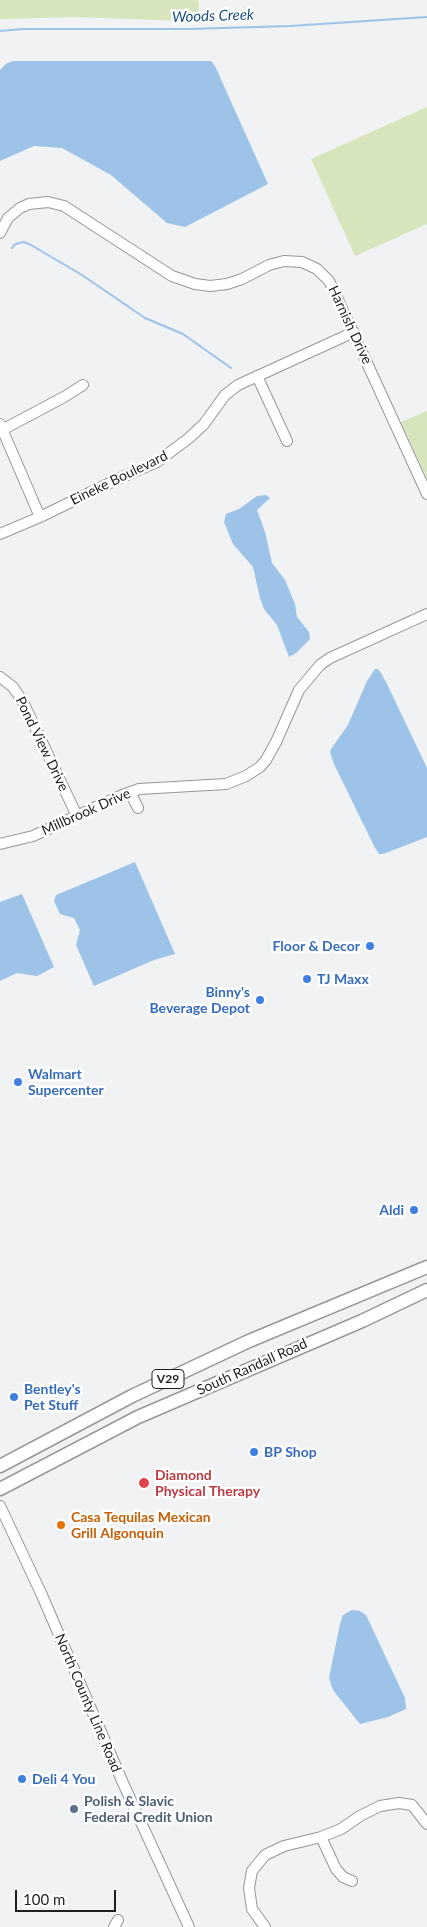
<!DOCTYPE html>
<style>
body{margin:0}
#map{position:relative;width:427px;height:1927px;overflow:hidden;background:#f0f2f3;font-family:Lato,sans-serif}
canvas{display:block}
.scale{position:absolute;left:15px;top:1890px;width:101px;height:22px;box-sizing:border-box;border:2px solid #1f1f20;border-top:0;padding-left:6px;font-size:15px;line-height:18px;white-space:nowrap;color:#1f1f20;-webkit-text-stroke:4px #fff;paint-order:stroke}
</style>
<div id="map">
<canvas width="427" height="1927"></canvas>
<div class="scale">100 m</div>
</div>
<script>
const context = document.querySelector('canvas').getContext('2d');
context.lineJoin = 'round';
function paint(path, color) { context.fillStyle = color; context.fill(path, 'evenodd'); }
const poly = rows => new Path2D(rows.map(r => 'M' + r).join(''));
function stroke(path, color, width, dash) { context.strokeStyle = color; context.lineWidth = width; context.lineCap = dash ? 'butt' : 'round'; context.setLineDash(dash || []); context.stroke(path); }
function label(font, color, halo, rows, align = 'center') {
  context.font = font + ' Lato,sans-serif'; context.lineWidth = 5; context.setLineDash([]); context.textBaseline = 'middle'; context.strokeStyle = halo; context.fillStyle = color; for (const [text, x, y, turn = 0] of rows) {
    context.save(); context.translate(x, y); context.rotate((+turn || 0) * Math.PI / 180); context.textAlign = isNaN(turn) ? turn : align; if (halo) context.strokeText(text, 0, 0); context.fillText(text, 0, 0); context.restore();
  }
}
const green = poly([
 [0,0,197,0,199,3,198,19,188,21,75,17,0,19],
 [427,107,427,224,355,256,311,159],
 [427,411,427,478,401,422]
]);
const water = poly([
 [14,61,211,61,215,66,268,184,185,227,167,223,111,175,62,148,34,146,0,161,0,70,7,63],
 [266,495,270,498,257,510,265,532,272,563,285,580,295,604,297,617,309,632,310,639,296,653,289,657,277,625,264,609,260,598,253,567,233,544,224,522,226,514,239,509,257,496],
 [375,669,378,669,381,673,387,684,427,768,427,837,383,854,379,854,374,846,334,764,330,752,331,749,348,725,367,681],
 [135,862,175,954,154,960,94,986,76,945,80,930,74,918,60,914,54,901,56,895],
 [22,894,54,967,37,976,17,973,0,981,0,902],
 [352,1610,360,1611,366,1615,405,1698,406,1709,388,1717,360,1724,333,1690,329,1678,340,1624,343,1615]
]);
const stream = poly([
 [0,31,23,29,189,29,290,26,427,17],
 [12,248,14,245,19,243,24,242,31,245,82,275,145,318,183,334,231,368]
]);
const minor = poly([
 [0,233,8,218,20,208,29,204,48,202,64,206,172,276,195,284,210,286,227,284,242,279,269,265,284,261,302,262,317,269,329,281,334,291,427,494],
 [257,376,287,441],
 [0,424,40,517],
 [0,431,64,397,83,385],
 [0,534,40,517,120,478,157,462,189,438,204,424,225,395,238,385,354,332],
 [0,677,13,687,23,702,77,816],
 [130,792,138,808],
 [0,844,33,836,120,796,139,789,226,784,246,776,260,767,266,760,276,742,299,690,320,665,330,658,427,614],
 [0,1506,41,1593,123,1783,189,1927],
 [321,1837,336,1869,343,1877,352,1881],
 [114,1927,118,1920],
 [265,1927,252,1909,249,1888,252,1871,265,1855,284,1846,321,1837,341,1829,360,1816,380,1806,399,1803,412,1805,427,1824]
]);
const major = poly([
 [0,1466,132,1396,249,1341,427,1267],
 [0,1489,138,1417,362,1321,427,1290]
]);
const markers = [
 [370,946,5,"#3f7fe0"],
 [307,979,5,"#3f7fe0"],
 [260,1000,5,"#3f7fe0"],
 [18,1082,5,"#3f7fe0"],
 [414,1210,5,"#3f7fe0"],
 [14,1397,5,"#3f7fe0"],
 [254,1452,5,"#3f7fe0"],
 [144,1483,6,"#e0444e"],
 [61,1525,5,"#e8710a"],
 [22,1779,5,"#3f7fe0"],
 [74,1809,5,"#5c6f8a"]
];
const shields = [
 [168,1379,32]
];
const shieldNames = [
 ["V29",168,1379]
];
const streetNames = [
 ["Harnish Drive",350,325,65],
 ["Eineke Boulevard",119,478,-26],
 ["Pond View Drive",42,744,64],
 ["Millbrook Drive",86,812,-24],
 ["South Randall Road",252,1367,-24],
 ["North County Line Road",88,1703,67]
];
const shopNames = [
 ["Floor & Decor",360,946,"right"],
 ["TJ Maxx",317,979],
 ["Binny's",250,992,"right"],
 ["Beverage Depot",250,1008,"right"],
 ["Walmart",28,1074],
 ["Supercenter",28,1090],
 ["Aldi",404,1210,"right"],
 ["Bentley's",24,1389],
 ["Pet Stuff",24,1405],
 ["BP Shop",264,1452],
 ["Deli 4 You",32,1779]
];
const healthNames = [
 ["Diamond",155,1475],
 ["Physical Therapy",155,1491]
];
const foodNames = [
 ["Casa Tequilas Mexican",71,1517],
 ["Grill Algonquin",71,1533]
];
const serviceNames = [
 ["Polish & Slavic",84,1801],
 ["Federal Credit Union",84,1817]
];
const waterNames = [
 ["Woods Creek",213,16,-2]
];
paint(green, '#d6e5bb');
paint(water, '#9dc3e8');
stroke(stream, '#9dc3e8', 2);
stroke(minor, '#959798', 12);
stroke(major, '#959798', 15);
stroke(minor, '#fff', 10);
stroke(major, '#fff', 12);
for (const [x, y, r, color] of markers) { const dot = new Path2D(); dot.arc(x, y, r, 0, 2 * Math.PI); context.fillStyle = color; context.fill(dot); stroke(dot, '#fff', 2); }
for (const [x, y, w] of shields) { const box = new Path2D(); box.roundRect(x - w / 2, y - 9.5, w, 19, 4); context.fillStyle = '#fff'; context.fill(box); stroke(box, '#1f1f20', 1); }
label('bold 12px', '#1f1f20', null, shieldNames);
label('14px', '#1f1f20', '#fff', streetNames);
label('bold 14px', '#366cbe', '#fff', shopNames, 'left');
label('bold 14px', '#be3a42', '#fff', healthNames, 'left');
label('bold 14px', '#c56008', '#fff', foodNames, 'left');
label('bold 14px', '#4e5e75', '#fff', serviceNames, 'left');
label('italic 15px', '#1a5180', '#fff', waterNames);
</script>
